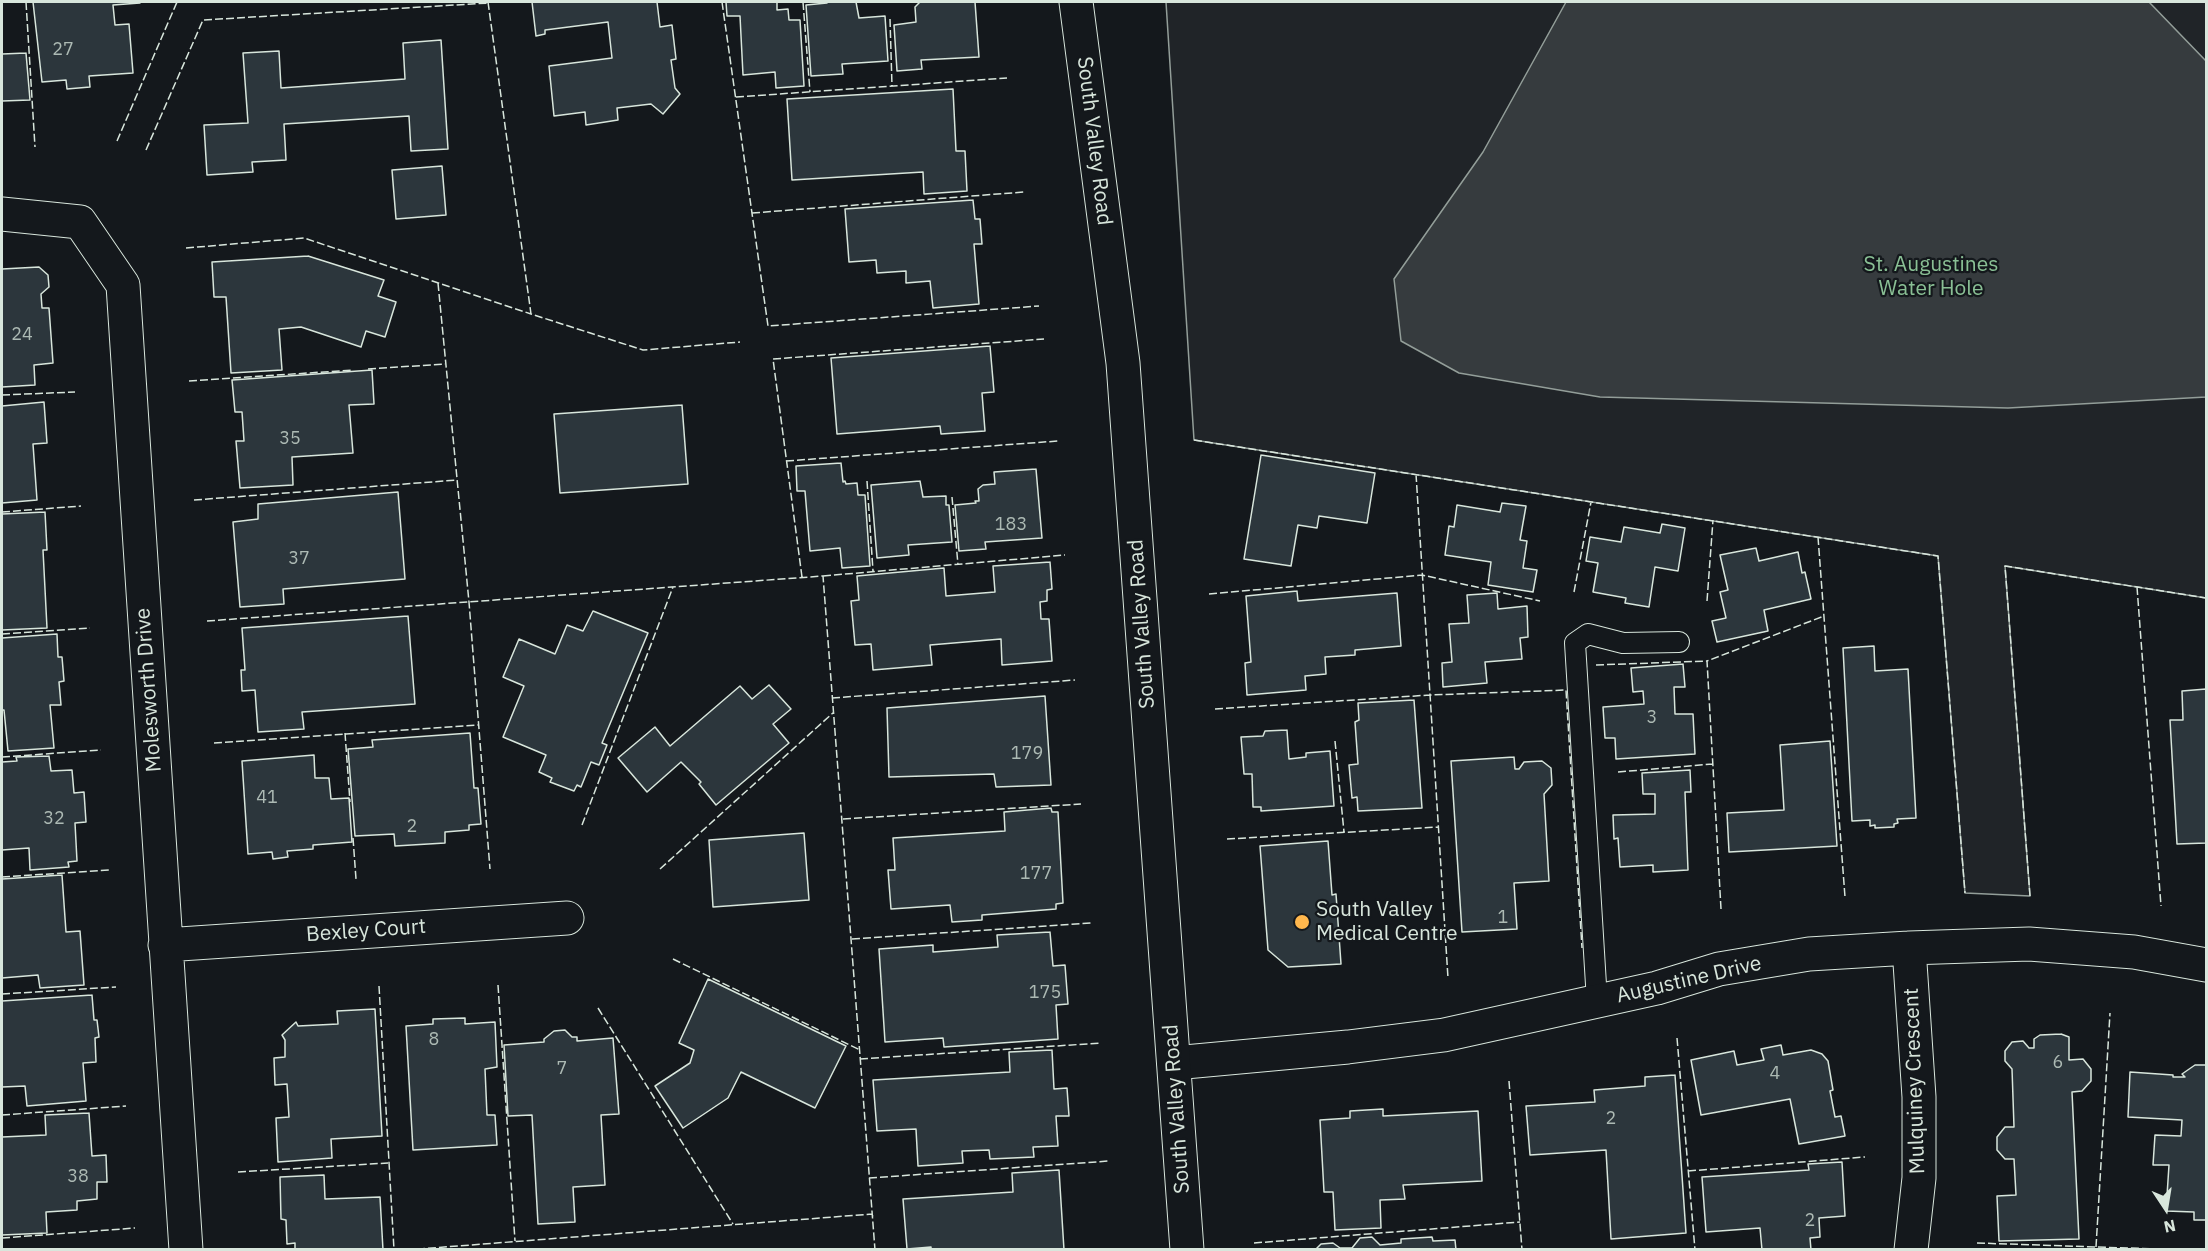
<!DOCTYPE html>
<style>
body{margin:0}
#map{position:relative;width:2208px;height:1251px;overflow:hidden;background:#14181c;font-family:"IBM Plex Sans",sans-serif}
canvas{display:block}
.frame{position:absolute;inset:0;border:3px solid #d8e6dc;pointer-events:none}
.north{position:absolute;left:2136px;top:1179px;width:60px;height:60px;-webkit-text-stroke:4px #14181c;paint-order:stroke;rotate:168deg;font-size:16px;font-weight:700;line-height:24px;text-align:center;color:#d8e6dc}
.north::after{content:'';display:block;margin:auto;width:21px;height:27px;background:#d8e6dc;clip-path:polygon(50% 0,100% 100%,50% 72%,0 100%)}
</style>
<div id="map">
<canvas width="2208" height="1251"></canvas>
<div class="frame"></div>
<div class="north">N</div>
</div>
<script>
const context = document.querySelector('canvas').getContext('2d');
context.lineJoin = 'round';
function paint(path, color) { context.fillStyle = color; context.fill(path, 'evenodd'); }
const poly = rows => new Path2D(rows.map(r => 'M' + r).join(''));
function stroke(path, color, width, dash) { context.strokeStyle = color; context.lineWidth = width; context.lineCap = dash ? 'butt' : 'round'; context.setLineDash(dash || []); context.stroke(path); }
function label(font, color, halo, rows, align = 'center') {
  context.font = font + ' "IBM Plex Sans",sans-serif'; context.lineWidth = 4.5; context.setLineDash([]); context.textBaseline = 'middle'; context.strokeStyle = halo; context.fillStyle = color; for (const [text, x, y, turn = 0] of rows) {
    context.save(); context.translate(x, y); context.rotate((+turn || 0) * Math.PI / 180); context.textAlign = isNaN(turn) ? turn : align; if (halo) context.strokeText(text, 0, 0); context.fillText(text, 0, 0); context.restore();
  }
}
const green = poly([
 [1166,2,2206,2,2206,598,2005,566,2030,896,1965,893,1938,556,1194,440,1166,2]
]);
const water = poly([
 [1566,2,2149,2,2206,61,2206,397,2008,408,1600,397,1459,373,1401,341,1394,279,1483,152,1566,2]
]);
const building = poly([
 [33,2,140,2,140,3,113,5,115,25,129,24,133,73,89,76,90,87,67,89,66,80,42,82,33,2],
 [532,2,657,2,660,27,672,25,676,59,671,60,675,88,680,94,663,114,651,104,617,108,618,120,586,125,585,112,554,116,549,66,612,58,608,22,545,30,545,34,536,36,532,2],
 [726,2,777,2,777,10,788,9,789,20,800,20,804,86,776,88,775,72,743,75,740,16,727,16,726,2],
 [827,2,856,2,859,18,885,16,888,61,842,64,843,74,811,76,806,5,827,3,827,2],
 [920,2,975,2,979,57,921,60,922,69,897,71,894,25,916,22,915,7,920,2],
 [441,40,448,149,411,151,409,116,284,124,286,160,252,162,253,172,207,175,204,125,248,123,243,53,279,51,281,88,405,79,403,43,441,40],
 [26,53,30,100,2,101,2,54,26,53],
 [953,89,956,151,965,151,967,191,924,194,923,172,792,180,787,99,953,89],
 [442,166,446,215,396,219,392,170,442,166],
 [973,200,975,219,980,219,982,244,974,244,979,304,933,308,930,281,906,283,906,271,877,273,876,260,849,262,845,209,973,200],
 [308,256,384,280,378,296,396,302,385,337,366,331,361,347,301,327,279,329,282,370,231,373,226,297,214,297,212,262,308,256],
 [39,267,48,275,49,287,41,294,42,308,49,308,53,363,34,365,35,385,2,387,2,269,39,267],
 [990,346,994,392,982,393,985,431,941,434,940,426,837,434,831,358,990,346],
 [372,370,374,404,349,405,353,453,292,457,293,485,240,488,236,441,244,441,242,412,235,412,232,380,372,370],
 [44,402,47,443,33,444,37,500,2,503,2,406,44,402],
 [682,405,688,484,560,493,554,414,682,405],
 [1261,455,1375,473,1367,523,1319,516,1317,528,1298,525,1291,566,1244,559,1261,455],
 [841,463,843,482,845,481,846,484,857,483,858,495,865,495,870,566,842,568,840,548,810,551,805,491,797,491,796,466,841,463],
 [1036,469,1042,538,985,542,986,549,959,551,955,505,976,503,975,501,979,501,978,489,983,485,995,484,994,472,1036,469],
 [920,481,923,497,946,496,946,505,949,505,952,542,908,545,909,555,877,558,871,485,920,481],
 [398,492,405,579,283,589,284,604,240,607,233,522,258,519,258,504,398,492],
 [1502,503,1526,506,1520,540,1527,541,1523,568,1537,570,1533,592,1488,585,1491,562,1445,555,1449,526,1454,527,1457,505,1500,512,1502,503],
 [45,512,47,550,43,550,47,628,2,630,2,514,45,512],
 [1662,524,1685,528,1678,571,1655,567,1649,607,1625,603,1626,598,1593,592,1598,563,1586,561,1590,537,1621,542,1624,527,1660,533,1662,524],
 [1756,548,1759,561,1798,552,1802,573,1805,572,1811,599,1764,610,1768,631,1717,642,1712,621,1726,618,1720,592,1728,590,1720,555,1756,548],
 [1050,562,1052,589,1047,590,1047,601,1040,602,1041,619,1049,619,1052,661,1002,665,1001,639,930,645,932,665,873,670,871,644,855,645,851,601,859,600,857,576,944,568,946,596,995,592,993,566,1050,562],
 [1297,591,1298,601,1397,593,1401,646,1355,650,1355,655,1325,657,1326,674,1305,676,1306,690,1247,695,1245,663,1251,662,1246,596,1297,591],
 [1497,593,1498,609,1527,606,1528,637,1520,638,1522,659,1485,662,1487,683,1443,687,1442,663,1452,662,1449,624,1469,623,1467,595,1497,593],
 [593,611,648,633,602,743,607,745,599,765,591,762,581,787,577,785,574,791,550,782,552,778,539,772,546,755,503,737,524,686,503,677,519,639,555,654,567,625,583,631,593,611],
 [408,616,415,704,302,712,304,729,258,732,255,690,242,691,241,670,245,670,242,628,408,616],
 [57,634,58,657,62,657,64,681,59,682,61,705,50,705,54,748,8,751,4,710,2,710,2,638,57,634],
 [1874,646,1875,671,1908,669,1916,818,1897,819,1898,823,1894,824,1894,827,1875,828,1875,825,1870,826,1870,820,1852,821,1843,648,1874,646],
 [1683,664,1685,687,1674,687,1675,714,1693,714,1695,754,1616,759,1615,738,1605,738,1603,707,1644,704,1643,691,1633,692,1631,668,1683,664],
 [769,685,791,709,773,724,789,743,716,805,699,784,701,782,681,762,647,792,618,758,655,727,670,746,740,686,752,699,769,685],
 [2206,689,2206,843,2177,844,2170,720,2183,720,2182,691,2206,689],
 [1045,696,1051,785,996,787,994,774,889,777,887,708,1045,696],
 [1414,700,1422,808,1358,811,1357,797,1352,798,1349,765,1358,764,1355,722,1359,720,1358,703,1414,700],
 [1287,730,1289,759,1306,757,1306,753,1330,751,1334,806,1261,811,1261,807,1253,807,1252,774,1244,774,1241,737,1263,736,1265,731,1287,730],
 [470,733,474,788,478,788,481,824,469,825,469,830,445,832,445,843,395,846,394,834,355,836,348,749,373,747,372,740,470,733],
 [1830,741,1837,846,1729,852,1727,813,1784,810,1780,745,1830,741],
 [314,755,315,778,329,778,331,799,349,798,352,842,313,845,313,849,287,851,288,857,273,859,272,852,248,854,242,761,314,755],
 [49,756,51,771,72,770,74,793,84,792,86,822,75,823,77,861,68,862,69,867,30,870,29,848,2,850,2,762,17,761,16,757,49,756],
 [1514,757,1515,769,1519,769,1524,762,1542,761,1551,768,1552,785,1544,794,1549,881,1514,883,1517,929,1462,932,1451,761,1514,757],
 [1690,770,1691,792,1685,792,1688,870,1653,872,1653,865,1620,867,1618,838,1614,839,1613,815,1655,814,1655,794,1643,794,1642,773,1690,770],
 [1051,808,1052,812,1058,812,1063,903,1056,904,1056,909,982,915,982,920,952,922,950,905,891,909,888,870,895,870,893,838,1005,831,1004,812,1051,808],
 [804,833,809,900,713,907,709,840,804,833],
 [1328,841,1332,895,1336,894,1341,964,1288,967,1268,950,1260,846,1328,841],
 [62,875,66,932,80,931,84,985,40,988,38,975,2,978,2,879,62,875],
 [1050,932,1053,966,1065,965,1068,1004,1056,1005,1058,1039,944,1047,943,1038,885,1042,879,949,933,945,933,952,998,947,997,935,1050,932],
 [708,979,846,1046,815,1108,741,1072,728,1098,683,1128,655,1086,690,1063,694,1050,679,1043,708,979],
 [92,995,94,1020,97,1020,99,1037,95,1038,96,1062,83,1063,86,1101,27,1106,25,1086,2,1087,2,1001,92,995],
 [375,1009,382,1136,331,1139,332,1158,278,1162,276,1118,289,1117,287,1084,275,1085,274,1058,285,1057,285,1040,282,1035,296,1022,298,1026,338,1024,337,1011,375,1009],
 [465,1018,465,1024,495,1022,497,1067,485,1069,487,1115,495,1115,497,1145,413,1150,406,1026,433,1024,433,1019,465,1018],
 [565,1030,572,1037,577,1037,577,1041,613,1038,619,1114,601,1115,605,1185,573,1187,575,1222,538,1224,532,1115,508,1116,504,1045,544,1042,544,1039,554,1031,565,1030],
 [2061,1034,2069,1037,2069,1060,2083,1059,2091,1069,2091,1081,2082,1091,2072,1092,2079,1239,1999,1241,1997,1196,2016,1195,2014,1159,2005,1159,1997,1150,1997,1137,2005,1127,2014,1127,2012,1069,2005,1061,2005,1051,2012,1042,2023,1041,2029,1048,2034,1048,2034,1039,2040,1035,2061,1034],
 [1781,1045,1783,1055,1811,1050,1822,1054,1828,1061,1833,1090,1830,1091,1835,1117,1841,1116,1845,1136,1799,1144,1790,1099,1701,1115,1691,1060,1734,1051,1737,1065,1764,1060,1761,1049,1781,1045],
 [1052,1050,1054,1089,1067,1088,1069,1116,1056,1116,1058,1146,1033,1147,1034,1157,990,1159,989,1150,962,1151,963,1163,918,1166,916,1129,877,1131,873,1080,1010,1072,1009,1052,1052,1050],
 [2195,1065,2206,1065,2206,1220,2194,1220,2194,1212,2166,1211,2169,1165,2153,1165,2155,1135,2181,1136,2182,1120,2128,1117,2130,1072,2173,1075,2173,1077,2185,1077,2182,1074,2195,1065],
 [1675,1075,1686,1233,1611,1239,1606,1150,1530,1155,1526,1106,1595,1102,1594,1090,1645,1086,1645,1077,1675,1075],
 [1383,1109,1383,1116,1478,1111,1482,1181,1403,1185,1405,1199,1380,1200,1381,1228,1335,1230,1333,1192,1324,1192,1320,1120,1350,1118,1350,1111,1383,1109],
 [89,1113,92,1156,106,1155,107,1182,97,1182,97,1199,77,1201,77,1210,46,1212,47,1233,2,1235,2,1137,46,1135,45,1115,89,1113],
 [1842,1162,1845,1216,1819,1218,1820,1237,1810,1238,1811,1250,1762,1250,1760,1228,1706,1232,1702,1177,1809,1170,1808,1164,1842,1162],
 [1059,1170,1064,1250,931,1250,931,1247,907,1249,903,1199,1013,1192,1012,1173,1059,1170],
 [324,1175,325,1199,380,1197,383,1250,295,1250,295,1243,287,1244,286,1220,281,1219,280,1177,324,1175],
 [1372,1237,1380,1245,1401,1243,1401,1239,1432,1237,1433,1241,1455,1240,1456,1250,1315,1250,1321,1244,1333,1243,1340,1248,1352,1248,1360,1238,1372,1237]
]);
const service = poly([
 [1597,1001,1575,643,1588,634,1623,643,1679,642]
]);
const minor = poly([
 [2,214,80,222,123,285,186,1250],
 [165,945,567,918],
 [1909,948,1919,1097,1919,1178,1911,1250],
 [1174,1063,1348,1047,1444,1035,1657,988,1719,969,1809,954,1909,948,2029,944,2134,952,2206,965]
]);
const secondary = poly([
 [1076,2,1123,363,1187,1250]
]);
const fence = poly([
 [26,2,35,147],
 [488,2,531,314,643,350,740,342],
 [722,2,768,326,1039,306],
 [803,2,810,92],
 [890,19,892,86],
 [736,97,1007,78],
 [117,141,177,2],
 [146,150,203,20,489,3],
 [752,213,1024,192],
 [186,248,304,238,531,314],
 [438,283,469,602,490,869],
 [368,369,445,364],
 [189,381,353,370],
 [2,395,75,392],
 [1194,440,1938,556,1965,893],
 [786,461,1058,441],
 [1416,474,1448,978],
 [867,481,873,571],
 [952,497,958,565],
 [194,500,457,480],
 [2,512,81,506],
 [1818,537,1845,897],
 [823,576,1065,555],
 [802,577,773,359,1044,339],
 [2137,587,2161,906],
 [1574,592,1591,502],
 [1209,594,1422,575,1540,601],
 [1707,601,1713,520],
 [207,621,823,576,875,1250],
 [2,634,90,628],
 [1596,665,1707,661],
 [832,698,1075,680],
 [1215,709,1430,695,1566,690,1582,948],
 [345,733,350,802],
 [1335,741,1344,832],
 [214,743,478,725],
 [2,757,101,750],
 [1618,772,1713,764],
 [843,819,1081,804],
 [582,825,673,587],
 [353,838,356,879],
 [1227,839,1439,827],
 [660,869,834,712],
 [2,877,110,870],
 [2030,896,2005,566,2206,598],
 [1721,909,1707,661,1824,616],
 [852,939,1091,923],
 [673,959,860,1050],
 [498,985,515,1241],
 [379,986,394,1250],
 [2,994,116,987],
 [598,1008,733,1224],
 [1677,1038,1695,1250],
 [860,1059,1101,1043],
 [1509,1081,1522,1250],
 [2,1115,126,1106],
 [1688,1171,1865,1157],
 [238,1172,388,1163],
 [869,1178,1109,1161],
 [2,1238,135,1228],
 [1254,1243,1520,1222],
 [1977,1243,2188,1250],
 [2096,1247,2110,1013],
 [406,1250,872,1214,873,1217]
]);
const markers = [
 [1302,922,8,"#ffb74d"]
];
const numberNames = [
 ["27",63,50],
 ["24",22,335],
 ["35",290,439],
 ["183",1011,525],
 ["37",299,559],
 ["3",1652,718],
 ["179",1027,754],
 ["41",267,798],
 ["32",54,819],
 ["2",412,827],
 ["177",1036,874],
 ["1",1503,918],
 ["175",1045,993],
 ["8",434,1040],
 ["6",2058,1063],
 ["7",562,1069],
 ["4",1775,1074],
 ["2",1611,1119],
 ["38",78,1177],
 ["2",1810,1221]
];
const streetNames = [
 ["South Valley Road",1094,141,83],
 ["South Valley Road",1142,624,-94],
 ["Molesworth Drive",149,690,-94],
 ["Bexley Court",366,931,-4],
 ["Augustine Drive",1689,980,-13],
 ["Mulquiney Crescent",1915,1081,-92],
 ["South Valley Road",1177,1109,-94]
];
const parkNames = [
 ["St. Augustines",1931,265],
 ["Water Hole",1931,289]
];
const poiNames = [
 ["South Valley",1316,910],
 ["Medical Centre",1316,934]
];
paint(green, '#202428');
stroke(green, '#939e99', 1.5);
paint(water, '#363b3e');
stroke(water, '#939e99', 1.5);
paint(building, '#2c363c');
stroke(building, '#d8e6dc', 1.5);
stroke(service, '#d8e6dc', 22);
stroke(minor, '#d8e6dc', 35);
stroke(secondary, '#d8e6dc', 35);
stroke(service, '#14181c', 20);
stroke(minor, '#14181c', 33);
stroke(secondary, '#14181c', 33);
stroke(fence, '#d8e6dc', 1.5, [8, 3]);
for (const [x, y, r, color] of markers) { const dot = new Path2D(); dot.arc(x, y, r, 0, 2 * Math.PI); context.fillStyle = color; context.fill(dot); stroke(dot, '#14181c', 2); }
label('18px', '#adbab4', null, numberNames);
label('21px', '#d8e6dc', '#14181c', streetNames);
label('21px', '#8ac095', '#14181c', parkNames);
label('21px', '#d8e6dc', '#14181c', poiNames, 'left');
</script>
